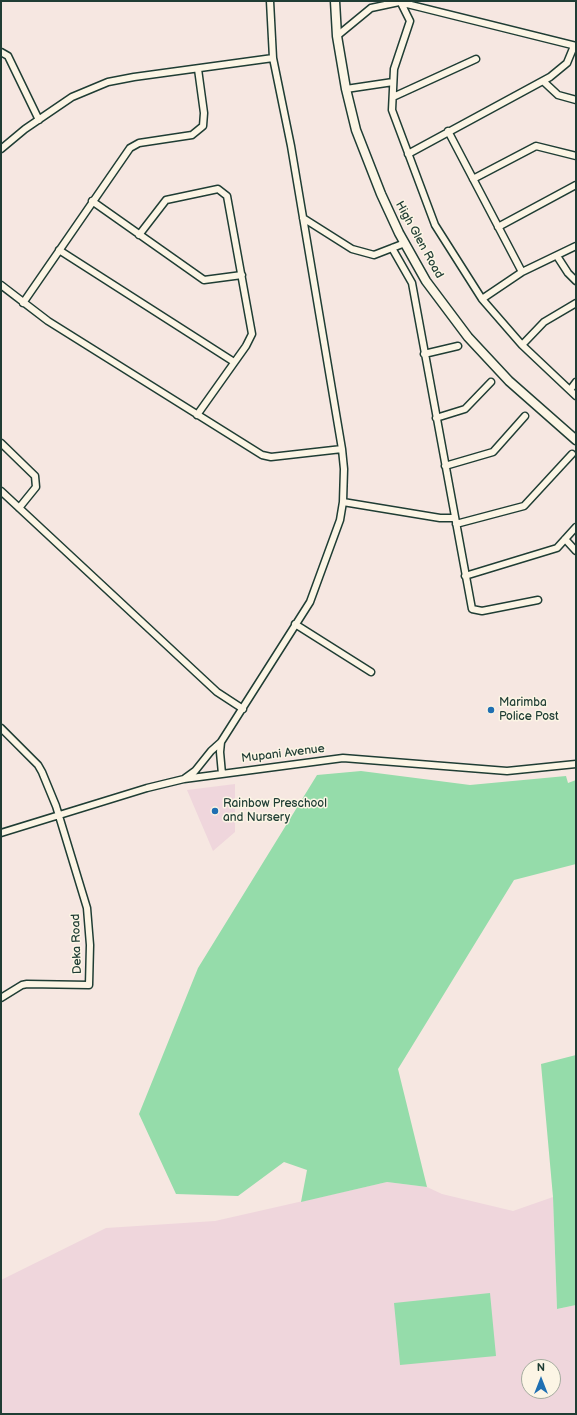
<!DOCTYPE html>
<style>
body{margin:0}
#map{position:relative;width:577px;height:1415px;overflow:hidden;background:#f6e7e1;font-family:"Balsamiq Sans",sans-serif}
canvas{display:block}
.frame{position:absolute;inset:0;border:2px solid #1f3d34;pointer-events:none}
.north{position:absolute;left:521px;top:1359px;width:40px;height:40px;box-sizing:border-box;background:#fcf5e5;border:1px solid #a4ab9e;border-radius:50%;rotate:0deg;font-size:11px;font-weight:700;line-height:16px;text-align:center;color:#1f3d34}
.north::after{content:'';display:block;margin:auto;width:14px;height:18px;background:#1f6fb2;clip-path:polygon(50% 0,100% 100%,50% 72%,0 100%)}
</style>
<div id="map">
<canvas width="577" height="1415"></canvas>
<div class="frame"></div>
<div class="north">N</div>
</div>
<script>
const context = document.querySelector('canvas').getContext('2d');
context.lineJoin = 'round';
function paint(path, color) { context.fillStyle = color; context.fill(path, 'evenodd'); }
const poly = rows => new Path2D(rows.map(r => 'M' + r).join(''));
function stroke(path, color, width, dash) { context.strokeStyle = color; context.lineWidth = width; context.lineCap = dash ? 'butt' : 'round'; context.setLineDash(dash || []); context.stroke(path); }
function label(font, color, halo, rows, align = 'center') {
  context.font = font + ' "Balsamiq Sans",sans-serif'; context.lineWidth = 3; context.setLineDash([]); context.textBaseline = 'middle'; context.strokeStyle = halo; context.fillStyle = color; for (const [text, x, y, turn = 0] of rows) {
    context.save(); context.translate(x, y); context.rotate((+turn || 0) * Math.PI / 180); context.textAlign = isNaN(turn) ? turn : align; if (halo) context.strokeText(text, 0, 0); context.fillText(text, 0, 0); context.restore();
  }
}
const built = poly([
 [235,784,235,832,213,851,187,790],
 [387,1182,427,1187,442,1194,513,1211,553,1197,557,1309,576,1305,576,1414,1,1414,1,1280,106,1228,215,1221],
 [529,1367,553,1367,553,1391,529,1391]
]);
const green = poly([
 [361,771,470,785,566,776,568,783,576,780,576,864,514,880,398,1069,427,1187,387,1182,301,1202,307,1170,284,1162,238,1196,176,1194,139,1114,198,968,317,775],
 [576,1055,576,1305,557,1309,553,1197,541,1064],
 [490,1293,496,1356,400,1365,394,1303]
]);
const minor = poly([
 [400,1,410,21,394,69,392,110,435,225,482,299,522,345,576,396],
 [337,36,371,8,399,2,576,46],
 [1,52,8,56,39,120],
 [543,81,558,95,576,100],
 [346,89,393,82],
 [393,97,476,59],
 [448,131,522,272],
 [1,149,25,129,72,97,108,82,134,77,273,58],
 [408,154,550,77,567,63,574,46],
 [473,179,536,146,576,156],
 [92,201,204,280,242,275],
 [303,218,352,249,374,255,405,243],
 [498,227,576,185],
 [139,235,166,200,218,189,227,196,252,334,246,346,197,415],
 [392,248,412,283,472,609,482,611,538,600],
 [59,250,234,362],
 [557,256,568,273,576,281],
 [1,285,48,321,262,455,271,457,342,449],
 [482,299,522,272,576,246],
 [23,303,130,148,139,143,192,135,203,126,204,113,198,69],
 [522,345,544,322,576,303],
 [424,354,458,346],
 [570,390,576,382],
 [436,418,465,409,491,382],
 [1,443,35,476,36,487,19,508],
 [445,466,493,452,525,416],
 [1,491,217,692,243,709],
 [343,502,440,518,454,518],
 [456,524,524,506,572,454],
 [565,539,576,551],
 [465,576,557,548,576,527],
 [295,624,371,672],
 [1,728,38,765,42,772,56,806,87,908,90,945,89,985,27,984,22,985,1,998],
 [221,742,220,752,222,774],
 [184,779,195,771,211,751,221,742,310,602,340,520,343,502,344,469,342,449,291,146,273,58,270,1],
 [1,833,147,788,184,779,343,758,507,771,576,764]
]);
const major = poly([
 [335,1,337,36,346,89,356,130,381,194,399,233,426,281,468,337,509,381,576,440]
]);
const markers = [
 [491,710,4,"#1f6fb2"],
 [215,811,4,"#1f6fb2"]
];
const streetNames = [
 ["High Glen Road",419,240,61],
 ["Mupani Avenue",283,754,-7],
 ["Deka Road",77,944,-92]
];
const poiNames = [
 ["Marimba",499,703],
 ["Police Post",499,717],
 ["Rainbow Preschool",223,804],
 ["and Nursery",223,818]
];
paint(built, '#efd6dc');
paint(green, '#95dcaa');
stroke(minor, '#1f3d34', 9);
stroke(major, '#1f3d34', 11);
stroke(minor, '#fcf5e5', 6);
stroke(major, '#fcf5e5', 8);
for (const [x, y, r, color] of markers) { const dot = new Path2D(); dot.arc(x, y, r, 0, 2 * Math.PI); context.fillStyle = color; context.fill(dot); stroke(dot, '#fcf5e5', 1.5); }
label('12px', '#1f3d34', '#fcf5e5', streetNames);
label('12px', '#1f3d34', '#fcf5e5', poiNames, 'left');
</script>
